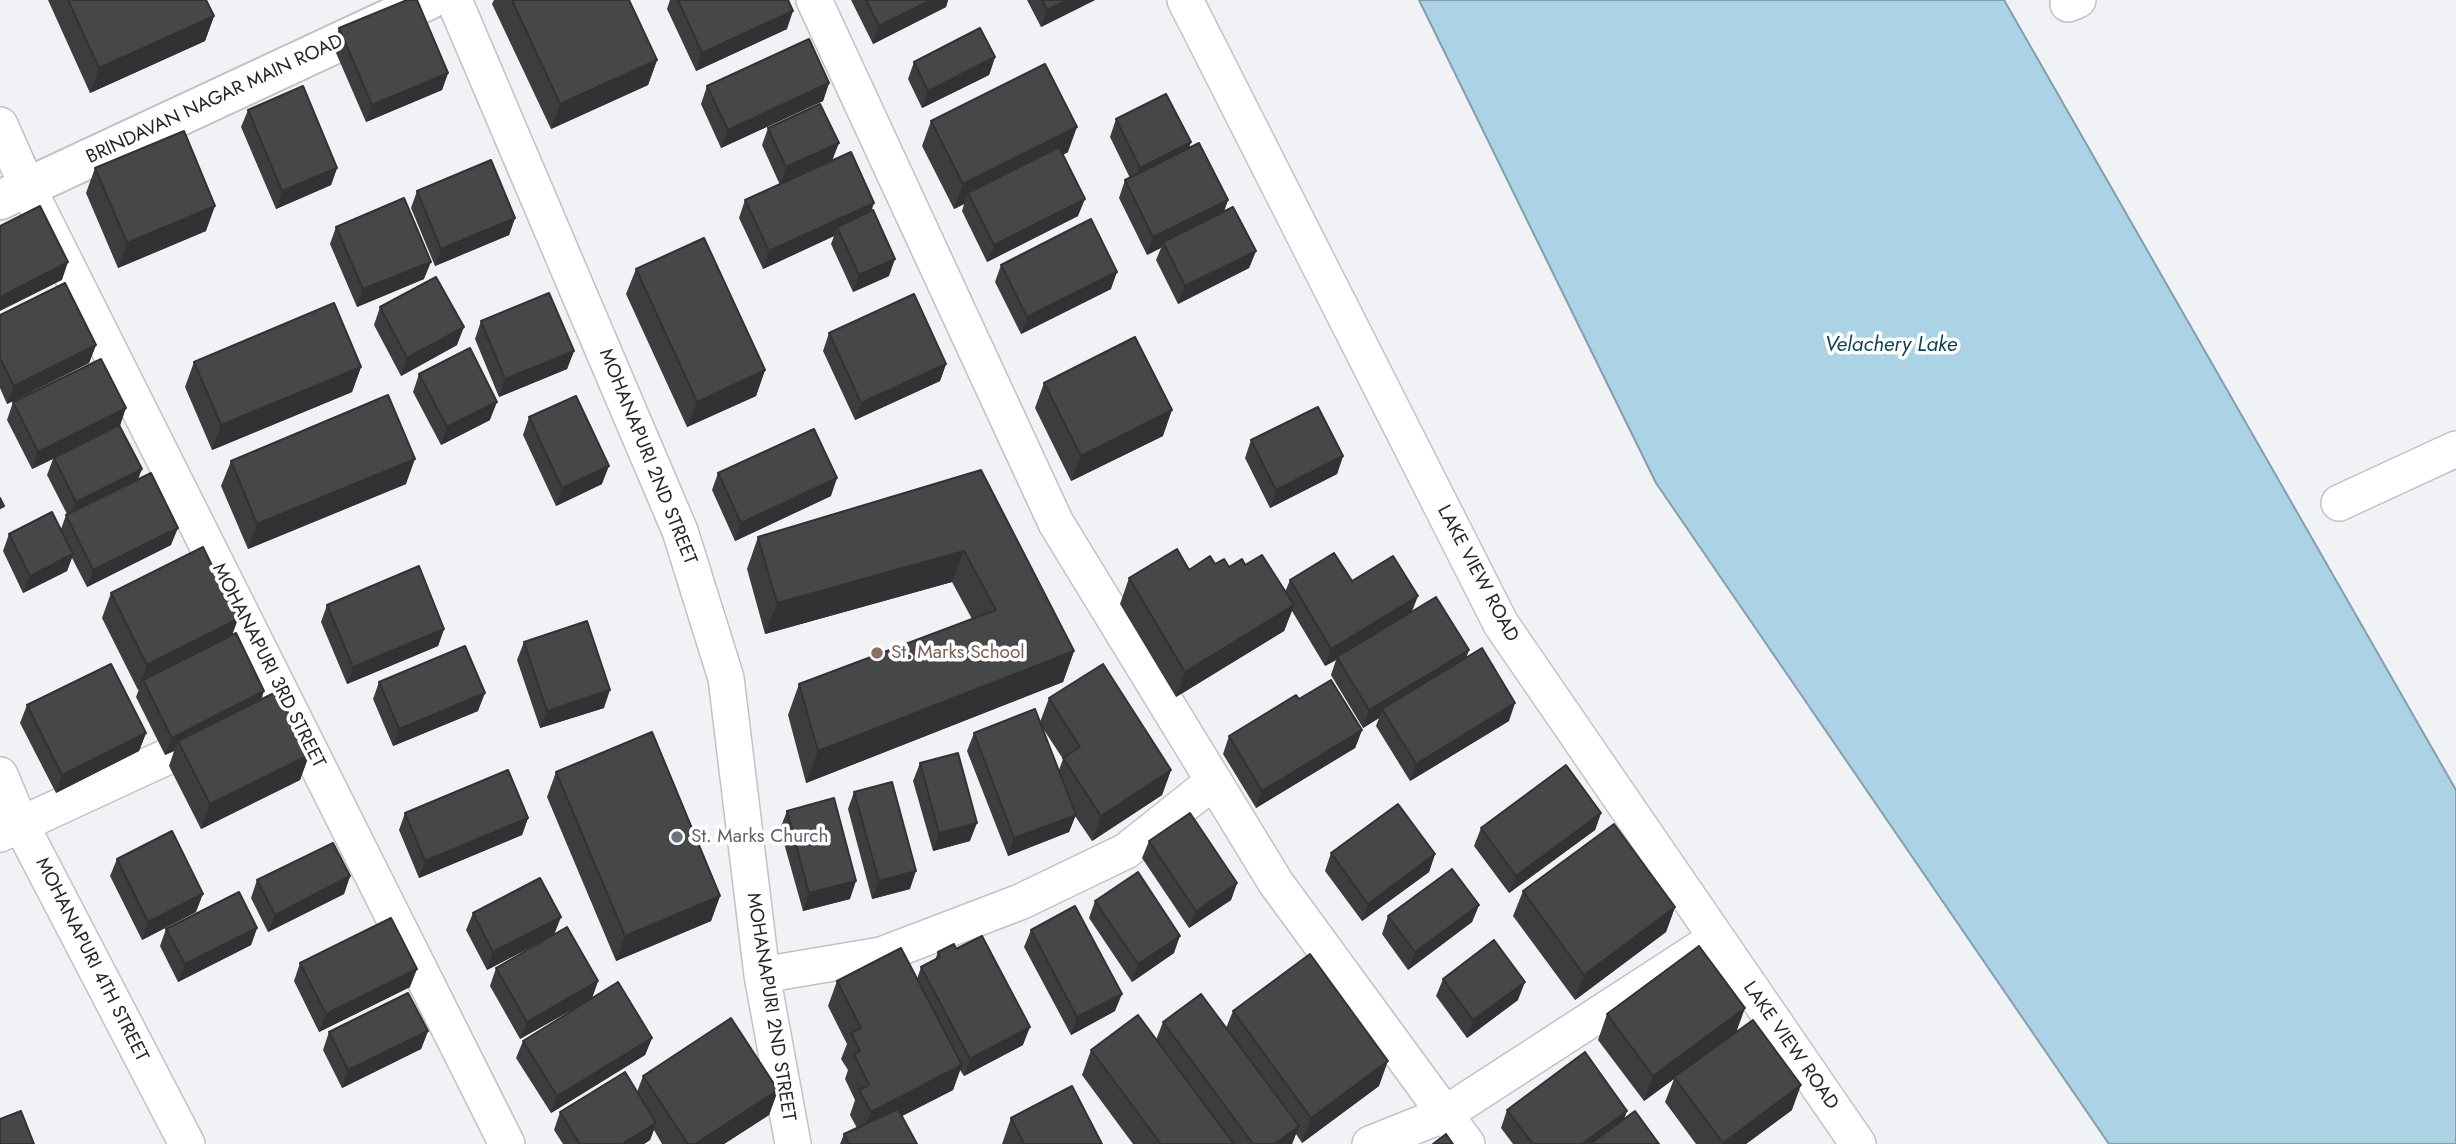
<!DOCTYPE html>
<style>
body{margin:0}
canvas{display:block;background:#f1f2f5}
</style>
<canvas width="2456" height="1144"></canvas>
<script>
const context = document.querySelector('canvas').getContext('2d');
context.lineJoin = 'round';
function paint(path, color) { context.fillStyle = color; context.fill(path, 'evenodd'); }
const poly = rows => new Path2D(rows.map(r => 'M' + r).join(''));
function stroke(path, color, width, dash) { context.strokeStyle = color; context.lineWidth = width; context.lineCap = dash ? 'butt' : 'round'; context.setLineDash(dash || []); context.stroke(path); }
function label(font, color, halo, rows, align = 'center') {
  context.font = font + ' Jost,sans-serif'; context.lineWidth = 7; context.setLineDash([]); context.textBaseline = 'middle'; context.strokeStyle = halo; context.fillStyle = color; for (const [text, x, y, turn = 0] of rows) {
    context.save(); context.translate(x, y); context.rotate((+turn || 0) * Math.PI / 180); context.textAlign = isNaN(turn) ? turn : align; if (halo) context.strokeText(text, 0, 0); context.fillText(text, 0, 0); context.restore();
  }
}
const water = poly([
 [1419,0,2004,0,2456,790,2456,1144,2109,1144,1656,483,1419,0]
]);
const minor = poly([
 [454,0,680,531,726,678,762,975,793,1144],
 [814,0,1056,523,1276,883,1467,1144],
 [1185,0,1501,624,1858,1144],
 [2068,4,2078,0],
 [0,125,28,188,507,1144],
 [2339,503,2456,449],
 [0,775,21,825,187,1144],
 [0,834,216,734],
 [762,975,881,955,1020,902,1126,851,1214,781],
 [1370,1144,1445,1114,1704,946]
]);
const tertiary = poly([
 [0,200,429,0]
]);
const wall = poly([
 [48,0,206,0,214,16,205,41,90,93],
 [494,0,629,0,657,60,648,85,551,129,492,4],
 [670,0,678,0,787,29,696,71,667,9],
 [851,0,948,0,946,7,873,44],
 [1027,0,1095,0,1041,27],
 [339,28,448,73,442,90,366,122,333,46],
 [995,57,989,75,922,108,908,79,914,62],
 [829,83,823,101,721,148,701,104,707,86],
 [248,110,337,168,331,185,276,209,241,127],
 [1116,119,1191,142,1189,148,1228,200,1224,212,1256,251,1249,268,1178,304,1156,260,1161,248,1147,255,1119,198,1125,180,1130,178,1110,137],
 [931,121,1068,152,1063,155,1078,216,987,262,962,211,964,204,954,209,922,146],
 [768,128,832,160,871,211,889,276,853,292,831,244,834,236,763,269,739,218,745,200,780,185,762,145],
 [95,168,206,231,118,268,86,193],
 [417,191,515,218,509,235,435,266,411,208],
 [336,227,424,279,357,307,330,244],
 [1001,265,1111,289,1021,334,995,282],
 [636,269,765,370,756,396,687,427,626,294],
 [380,307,457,345,401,376,374,325],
 [0,315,96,345,89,363,7,404,0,388],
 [481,321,574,351,567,369,499,397,475,339],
 [829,333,946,364,940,381,855,420,823,351],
 [194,362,361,367,352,392,212,450,185,387],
 [419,374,490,420,441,445,413,392],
 [1044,383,1163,436,1071,481,1035,408],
 [13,402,120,426,138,479,171,545,87,587,72,558,67,571,23,593,3,551,9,534,61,529,66,515,67,514,47,475,53,459,32,469,7,420],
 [529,417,602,484,556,506,523,435],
 [1251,440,1343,456,1337,474,1270,508,1245,458],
 [231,461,406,484,248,549,221,486],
 [981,470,1074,651,1063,682,806,783,788,715,799,684,972,619,952,582,765,634,747,569,758,537],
 [718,473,831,496,735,541,712,490],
 [1245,565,1285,592,1290,580,1352,581,1412,611,1469,650,1466,658,1509,721,1410,781,1376,726,1379,718,1363,728,1331,675,1336,660,1325,666,1292,611,1284,631,1176,697,1120,604,1129,578,1189,570,1229,567],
 [111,593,233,635,261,699,309,755,300,780,201,829,169,766,174,751,165,755,136,697,139,689,138,690,102,618],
 [327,605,444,629,438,646,347,684,321,622],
 [524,642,604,708,540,728,517,660],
 [379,682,478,711,393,746,373,699],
 [1049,698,1171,770,1162,795,1092,841,1075,816,1069,832,1008,856,967,751,974,733,1040,722],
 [1042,727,1063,759,1059,770],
 [1299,699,1362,730,1355,748,1256,808,1223,754,1229,736],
 [27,705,146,733,139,751,56,793,20,723],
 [920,763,970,841,933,851,913,781],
 [556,772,720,896,711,921,616,961,547,797],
 [854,792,910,889,872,899,848,809],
 [787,811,850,899,803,911,780,829],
 [405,813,528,818,522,835,419,878,399,830],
 [1601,813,1595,830,1509,893,1474,846,1481,828],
 [1149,841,1237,883,1231,900,1189,928,1142,858],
 [1331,853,1435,854,1429,872,1362,921,1325,871],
 [117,859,196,912,142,940,110,876],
 [350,876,344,894,268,932,251,898,257,880],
 [1523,891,1675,907,1666,932,1575,1000,1513,916],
 [1095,901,1174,953,1132,982,1089,918],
 [1479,905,1472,922,1408,970,1382,934,1388,916],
 [473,913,554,935,598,981,592,998,652,1038,645,1055,551,1113,516,1058,523,1041,586,1002,520,1039,490,986,496,968,554,935,487,970,466,930],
 [257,928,251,945,178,982,160,946,166,929],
 [1031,930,1115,1011,1071,1035,1024,947],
 [956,949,1023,1045,964,1076,960,1070,953,1090,902,1116,917,1144,840,1144,844,1134,857,1128,850,1115,855,1100,845,1079,848,1070,841,1059,847,1044,828,1006,837,981,917,979,921,967,935,960,938,952],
 [300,963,410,987,319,1032,294,981],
 [1443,979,1518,1000,1467,1038,1436,996],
 [1233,1011,1379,1086,1302,1143,1296,1134,1292,1144,1133,1144,1082,1075,1091,1050,1156,1040,1163,1022,1226,1028],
 [1607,1014,1737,1032,1792,1110,1746,1144,1696,1144,1665,1102,1674,1079,1644,1101,1598,1040],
 [428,1031,421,1049,342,1088,323,1050,329,1032],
 [643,1076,778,1090,769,1115,724,1144,662,1144,654,1130,650,1140,644,1144,563,1144,554,1130,560,1112,637,1092],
 [1507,1110,1625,1118,1659,1144,1513,1144,1501,1128],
 [1011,1118,1102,1144,1002,1144]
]);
const shadedWall = poly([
 [931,0,948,0,946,7,873,44,879,26],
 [1067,0,1095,0,1041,27,1047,10],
 [793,11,787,29,696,71,702,53],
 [214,16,205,41,90,93,99,68],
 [995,57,989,75,922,108,928,91],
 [657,60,648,85,551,129,560,104],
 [448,73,442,90,366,122,372,105],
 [829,83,823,101,721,148,728,130],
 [1077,127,1068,152,971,200,968,193,964,204,954,209,963,184],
 [1191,142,1184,160,1134,185,1140,168],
 [839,143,832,161,780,185,786,167],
 [337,168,331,185,276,209,282,191],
 [1085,199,1078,216,987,262,994,245],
 [1228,200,1221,217,1163,242,1160,248,1147,255,1153,237],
 [874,203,868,221,837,227,834,236,763,269,769,251],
 [215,206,206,231,118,268,127,243],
 [515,218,509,235,435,266,441,249],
 [1256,251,1249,268,1178,304,1185,286],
 [895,259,889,276,853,292,859,275],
 [68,262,62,280,0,311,0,297],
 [431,262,424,279,357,307,363,289],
 [1117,272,1111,289,1021,334,1027,317],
 [464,327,457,345,401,376,407,358],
 [96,345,89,363,7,404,14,386],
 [574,351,567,369,499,397,505,379],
 [946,364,940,381,855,420,861,403],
 [361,367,352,392,212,450,221,425],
 [765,370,756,396,687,427,697,402],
 [497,402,490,420,441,445,447,427],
 [126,408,120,426,32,469,38,452],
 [1172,410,1163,436,1071,481,1081,456],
 [1343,456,1337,474,1270,508,1276,490],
 [415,459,406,484,248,549,257,524],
 [609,466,602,484,556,506,562,488],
 [142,469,135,487,70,519,76,502],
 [837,478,831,496,735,541,741,523],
 [178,528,171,545,87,587,93,570],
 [964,551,952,582,765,634,777,603],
 [73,554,67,571,23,593,30,576],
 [1418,596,1411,614,1337,657,1336,660,1325,666,1331,649],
 [1294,605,1284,631,1176,697,1185,672],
 [238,619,229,644,143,680,139,689,138,690,147,665],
 [444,629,438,646,347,684,353,667],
 [1469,650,1462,667,1382,709,1379,718,1363,728,1369,710],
 [1074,651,1063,682,806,783,818,751],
 [610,690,604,708,540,728,547,711],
 [264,691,258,709,178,741,174,751,165,755,172,738],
 [485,693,478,711,393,746,399,729],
 [1515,703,1509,721,1410,781,1416,764],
 [1362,730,1355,748,1256,808,1262,791],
 [146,733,139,751,56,793,62,775],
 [309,755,300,780,201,829,210,804],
 [1171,770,1162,795,1092,841,1101,816],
 [1601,813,1595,830,1509,893,1516,876],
 [1076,815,1069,832,1008,856,1014,838],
 [528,818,522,835,419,878,425,861],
 [977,823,970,841,933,851,939,833],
 [1435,854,1429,872,1362,921,1368,904],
 [916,871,910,889,872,899,879,881],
 [350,876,344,894,268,932,275,915],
 [856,881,850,899,803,911,809,893],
 [1237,883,1231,900,1189,928,1196,911],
 [203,894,196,912,142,940,148,922],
 [720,896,711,921,616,961,625,936],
 [1479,905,1472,922,1408,970,1415,952],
 [1675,907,1666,932,1575,1000,1584,975],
 [561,917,554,935,487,970,493,952],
 [257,928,251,945,178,982,185,964],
 [1180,936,1174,953,1132,982,1138,964],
 [417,969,410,987,319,1032,326,1014],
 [598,981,592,998,520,1039,527,1022],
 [1525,982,1518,1000,1467,1038,1473,1020],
 [1122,994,1115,1011,1071,1035,1077,1017],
 [1745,1008,1736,1033,1644,1101,1653,1076],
 [1030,1027,1023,1045,964,1076,970,1059],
 [428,1031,421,1049,342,1088,348,1070],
 [652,1038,645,1055,551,1113,557,1096],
 [1388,1061,1379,1086,1302,1143,1311,1118],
 [962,1065,953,1090,861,1137,871,1112],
 [1801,1085,1792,1110,1746,1144,1723,1144],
 [778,1090,769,1115,724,1144,695,1144],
 [1627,1111,1621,1128,1600,1144,1582,1144],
 [656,1123,650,1140,644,1144,622,1144],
 [1299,1126,1292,1144,1275,1144]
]);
const building = poly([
 [68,0,206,0,214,16,99,68,68,0],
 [407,0,417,0,448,73,372,105,339,28,407,0],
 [512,0,629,0,657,60,560,104,512,0],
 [678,0,788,0,793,11,702,53,678,0],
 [866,0,931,0,879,26,866,0],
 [1042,0,1067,0,1047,10,1042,0],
 [980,28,995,57,928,91,914,62,980,28],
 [809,39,829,83,728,130,707,86,809,39],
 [1045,64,1077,127,963,184,931,121,1045,64],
 [303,86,337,168,282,191,248,110,303,86],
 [1166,94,1191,142,1140,168,1116,119,1166,94],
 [820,104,839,143,786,167,768,128,820,104],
 [184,131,215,206,127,243,95,168,184,131],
 [1199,143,1228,200,1153,237,1125,180,1199,143],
 [1059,147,1085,199,994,245,968,193,1059,147],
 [851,152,874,203,769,251,745,200,851,152],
 [491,160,515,218,441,249,417,191,491,160],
 [404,198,431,262,363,289,336,227,404,198],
 [40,206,68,262,0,297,0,226,40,206],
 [1233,207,1256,251,1185,286,1163,242,1233,207],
 [873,210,895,259,859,275,837,227,873,210],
 [1091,219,1117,272,1027,317,1001,265,1091,219],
 [704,238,765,370,697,402,636,269,704,238],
 [436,277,464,327,407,358,380,307,436,277],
 [65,283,96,345,14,386,0,358,0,315,65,283],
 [549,293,574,351,505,379,481,321,549,293],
 [914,294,946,364,861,403,829,333,914,294],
 [334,303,361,367,221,425,194,362,334,303],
 [1135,337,1172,410,1081,456,1044,383,1135,337],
 [470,348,497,402,447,427,419,374,470,348],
 [101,359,126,408,38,452,13,402,101,359],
 [388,395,415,459,257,524,231,461,388,395],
 [576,396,609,466,562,488,529,417,576,396],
 [1318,407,1343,456,1276,490,1251,440,1318,407],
 [119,425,142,469,76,502,54,458,119,425],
 [814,429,837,478,741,523,718,473,814,429],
 [981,470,1074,651,818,751,799,684,996,610,964,551,777,603,758,537,981,470],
 [151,473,178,528,93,570,66,515,151,473],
 [0,498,4,506,0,508,0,498],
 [52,512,73,554,30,576,9,534,52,512],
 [203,547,238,619,147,665,111,593,203,547],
 [1177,549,1189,570,1210,556,1215,564,1224,559,1229,567,1242,559,1245,565,1262,555,1294,605,1185,672,1129,578,1177,549],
 [1334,553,1352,581,1393,556,1418,596,1331,649,1290,580,1334,553],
 [419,566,444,629,353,667,327,605,419,566],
 [1436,597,1469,650,1369,710,1337,657,1436,597],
 [587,621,610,690,547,711,524,642,587,621],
 [236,633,264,691,172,738,143,680,236,633],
 [465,646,485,693,399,729,379,682,465,646],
 [1482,648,1515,703,1416,764,1382,709,1482,648],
 [111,664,146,733,62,775,27,705,111,664],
 [1103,664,1171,770,1101,816,1063,758,1080,747,1049,698,1103,664],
 [1331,680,1362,730,1262,791,1229,736,1296,695,1299,699,1331,680],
 [278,691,309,755,210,804,178,741,278,691],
 [1035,709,1076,815,1014,838,974,733,1035,709],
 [652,732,720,896,625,936,556,772,652,732],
 [958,753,977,823,939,833,920,763,958,753],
 [1566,765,1601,813,1516,876,1481,828,1566,765],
 [508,770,528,818,425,861,405,813,508,770],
 [892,782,916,871,879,881,854,792,892,782],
 [834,798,856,881,809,893,787,811,834,798],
 [1398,804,1435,854,1368,904,1331,853,1398,804],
 [1190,813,1237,883,1196,911,1149,841,1190,813],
 [1614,824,1675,907,1584,975,1523,891,1614,824],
 [172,831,203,894,148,922,117,859,172,831],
 [333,843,350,876,275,915,257,880,333,843],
 [1452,869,1479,905,1415,952,1388,916,1452,869],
 [1138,872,1180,936,1138,964,1095,901,1138,872],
 [540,878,561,917,493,952,473,913,540,878],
 [239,892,257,928,185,964,166,929,239,892],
 [1075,906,1122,994,1077,1017,1031,930,1075,906],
 [391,918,417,969,326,1014,300,963,391,918],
 [567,927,598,981,527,1022,496,968,567,927],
 [982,936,1030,1027,970,1059,921,967,940,957,938,952,954,944,956,949,982,936],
 [1494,940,1525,982,1473,1020,1443,979,1494,940],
 [1699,946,1745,1008,1653,1076,1607,1014,1699,946],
 [901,948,962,1065,871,1112,859,1090,869,1085,854,1054,860,1051,851,1033,861,1028,837,981,901,948],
 [1310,954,1388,1061,1311,1118,1233,1011,1310,954],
 [618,982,652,1038,557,1096,523,1041,618,982],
 [408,993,428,1031,348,1070,329,1032,408,993],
 [1201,994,1299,1126,1275,1144,1253,1144,1163,1022,1201,994],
 [1138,1015,1234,1144,1161,1144,1091,1050,1138,1015],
 [731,1018,778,1090,695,1144,688,1144,643,1076,731,1018],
 [1753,1020,1801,1085,1723,1143,1674,1077,1753,1020],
 [1585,1052,1627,1111,1582,1144,1533,1144,1507,1110,1585,1052],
 [625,1072,656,1123,622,1144,580,1144,560,1112,625,1072],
 [1072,1086,1102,1144,1024,1144,1011,1118,1072,1086],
 [898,1109,917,1144,849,1144,844,1134,898,1109],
 [21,1111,34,1144,0,1144,0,1119,21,1111],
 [1635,1111,1659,1144,1590,1144,1635,1111],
 [1446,1134,1453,1144,1433,1144,1446,1134]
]);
const markers = [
 [877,653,7,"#8d6e63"],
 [677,837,7,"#6b7280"]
];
const streetNames = [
 ["BRINDAVAN NAGAR MAIN ROAD",215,100,-25],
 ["MOHANAPURI 2ND STREET",647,457,68],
 ["LAKE VIEW ROAD",1477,574,62],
 ["MOHANAPURI 3RD STREET",268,666,63],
 ["MOHANAPURI 4TH STREET",91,960,63],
 ["MOHANAPURI 2ND STREET",770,1007,81],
 ["LAKE VIEW ROAD",1790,1046,55]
];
const educationNames = [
 ["St. Marks School",891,653]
];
const worshipNames = [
 ["St. Marks Church",691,837]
];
const waterNames = [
 ["Velachery Lake",1891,346]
];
paint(water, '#acd2e5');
stroke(water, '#849eac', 2);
stroke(minor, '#c1c2c5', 38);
stroke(tertiary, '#c1c2c5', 42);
stroke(minor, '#fff', 35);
stroke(tertiary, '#fff', 38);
paint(wall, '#3c3d3f');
paint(shadedWall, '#313233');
paint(building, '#464749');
stroke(building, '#313233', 2);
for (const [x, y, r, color] of markers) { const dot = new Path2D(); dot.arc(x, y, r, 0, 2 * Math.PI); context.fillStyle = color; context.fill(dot); stroke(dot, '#fff', 2.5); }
label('19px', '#262627', '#fff', streetNames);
label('19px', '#785e54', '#fff', educationNames, 'left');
label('19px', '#5b616d', '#fff', worshipNames, 'left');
label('italic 21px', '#0d3f54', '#fff', waterNames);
</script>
